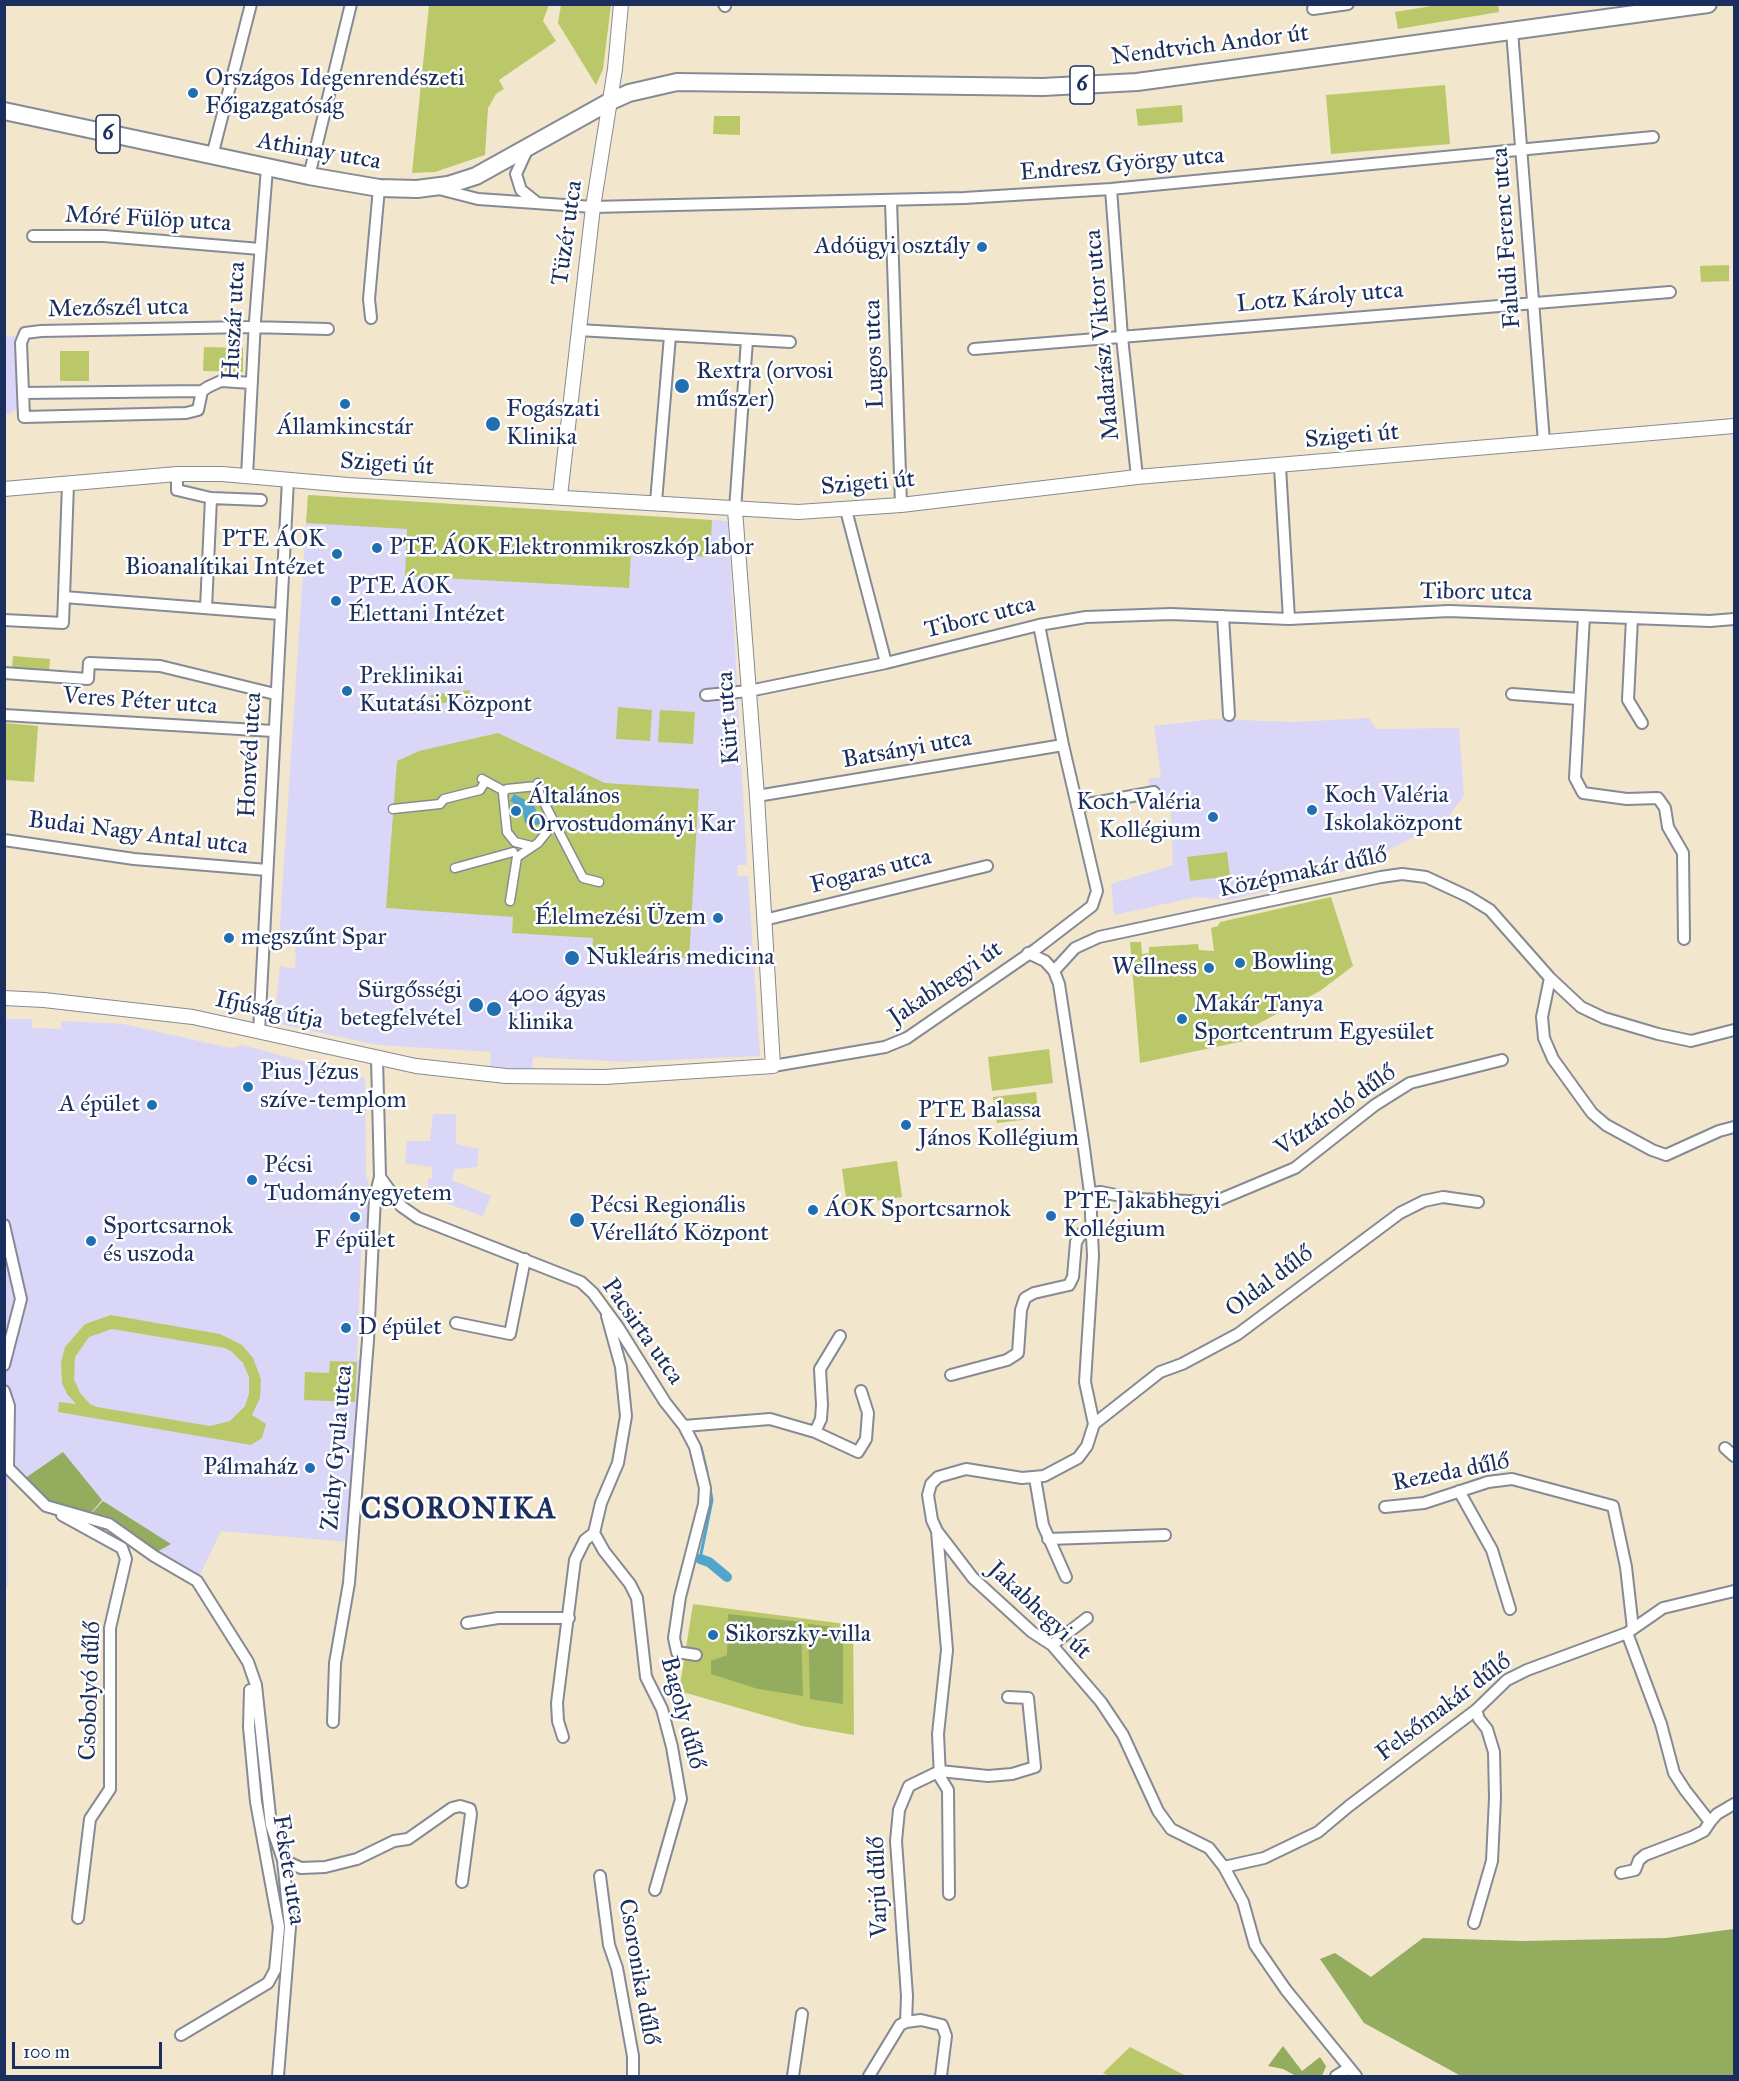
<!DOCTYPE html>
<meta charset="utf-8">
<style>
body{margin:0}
#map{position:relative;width:1739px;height:2081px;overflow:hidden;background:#f2e6cc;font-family:"IM FELL Great Primer",serif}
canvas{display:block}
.frame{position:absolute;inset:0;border:6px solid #1b2f5e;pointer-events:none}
.scale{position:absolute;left:12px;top:2042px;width:150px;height:27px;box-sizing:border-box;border:3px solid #1b2f5e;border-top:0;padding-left:8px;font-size:18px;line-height:21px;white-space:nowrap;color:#1b2f5e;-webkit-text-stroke:4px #fff;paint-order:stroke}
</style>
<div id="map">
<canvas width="1739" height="2081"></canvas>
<div class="frame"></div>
<div class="scale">100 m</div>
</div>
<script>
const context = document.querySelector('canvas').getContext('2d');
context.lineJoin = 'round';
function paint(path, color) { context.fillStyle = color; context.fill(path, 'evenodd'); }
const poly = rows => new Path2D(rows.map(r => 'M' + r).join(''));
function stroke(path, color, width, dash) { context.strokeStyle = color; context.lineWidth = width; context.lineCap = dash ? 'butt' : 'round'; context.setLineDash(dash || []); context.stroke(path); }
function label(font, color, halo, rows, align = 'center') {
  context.font = font + ' "IM FELL Great Primer",serif'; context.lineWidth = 5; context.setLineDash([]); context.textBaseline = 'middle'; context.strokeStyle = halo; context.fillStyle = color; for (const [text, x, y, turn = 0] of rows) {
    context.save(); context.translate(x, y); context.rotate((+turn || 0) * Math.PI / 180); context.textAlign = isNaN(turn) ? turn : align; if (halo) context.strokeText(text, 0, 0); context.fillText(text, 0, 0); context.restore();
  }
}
const built = poly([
 [16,336,18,408,10,414,5,414,4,337],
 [308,495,728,521,747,865,738,865,737,876,748,876,760,1056,626,1062,533,1057,532,1071,490,1068,491,1052,378,1045,274,1023,280,966,295,969,296,953,294,952,298,943,279,940],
 [1369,718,1376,729,1459,728,1464,795,1447,819,1374,858,1340,873,1229,900,1197,897,1114,915,1111,884,1173,865,1170,797,1152,802,1148,779,1161,777,1154,726,1215,719,1293,722],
 [5,1019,32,1019,32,1028,61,1029,61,1021,123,1024,230,1048,242,1045,365,1078,366,1174,371,1193,368,1249,361,1249,357,1359,363,1363,349,1542,221,1531,197,1581,8,1469,8,1587,5,1586],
 [433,1114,456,1114,456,1144,479,1149,477,1167,454,1169,452,1180,491,1196,483,1216,428,1197,428,1179,432,1178,432,1167,405,1163,407,1141,430,1141]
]);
const green = poly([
 [1498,4,1499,12,1398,29,1395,12,1438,5],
 [429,5,549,5,543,21,556,41,499,80,504,89,496,94,488,108,485,155,435,172,412,173],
 [561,5,611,5,603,69,596,85,561,28,558,23],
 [1445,85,1450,144,1331,154,1326,95],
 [1182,105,1183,122,1138,126,1136,109],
 [714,116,740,116,740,135,713,134],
 [1729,265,1729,281,1701,282,1700,266],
 [204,347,243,348,243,372,203,371],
 [60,351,89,351,89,381,60,381],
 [308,495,712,520,710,557,631,552,629,588,405,576,407,529,306,523],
 [13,656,50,659,49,672,12,669],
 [470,690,469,694,413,714,413,703,431,703,431,695],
 [618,707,652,710,650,741,616,739],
 [660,710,695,712,693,744,658,742],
 [5,723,38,726,34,782,5,780],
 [498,733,605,783,699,789,689,958,592,951,593,938,512,933,513,917,386,908,397,761,419,751],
 [1227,852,1230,876,1190,881,1187,857],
 [1331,897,1353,966,1320,991,1254,1026,1258,1038,1140,1063,1130,942,1141,942,1142,954,1149,953,1149,947,1198,944,1199,950,1214,951,1211,928,1218,926,1220,922],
 [1049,1049,1053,1083,992,1091,988,1057],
 [1036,1092,1039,1118,997,1123,993,1097],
 [897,1161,902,1197,847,1205,842,1169],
 [111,1315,220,1334,242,1345,253,1358,261,1379,260,1398,252,1415,266,1424,262,1438,251,1445,58,1412,59,1402,76,1404,67,1394,62,1383,61,1363,65,1347,85,1324],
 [112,1329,225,1348,232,1352,243,1363,249,1377,249,1393,245,1406,230,1421,210,1426,97,1407,90,1404,80,1393,74,1379,75,1357,89,1337],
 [330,1361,357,1362,355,1402,304,1400,305,1372,329,1373],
 [693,1604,853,1625,854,1735,802,1726,679,1691],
 [1130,2047,1186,2076,1109,2076,1103,2073]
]);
const forest = poly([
 [63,1452,102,1500,89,1515,47,1502,24,1479],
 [103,1501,171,1544,155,1553,90,1515],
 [728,1614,801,1622,803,1696,758,1689,711,1674,711,1661,727,1655],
 [808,1624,843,1628,843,1704,810,1699],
 [1734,1929,1734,2076,1461,2076,1364,2023,1320,1959,1335,1953,1371,1977,1423,1938,1523,1941,1666,1938],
 [1283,2046,1302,2071,1320,2057,1326,2066,1322,2076,1296,2076,1283,2069,1268,2066]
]);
const water = poly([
 [514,794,533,804,540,818,540,824,531,826,525,823,522,808,510,801]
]);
const stream = poly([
 [701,1447,707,1472],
 [700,1559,712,1500,710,1488]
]);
const canal = poly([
 [700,1559,709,1562,727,1577]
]);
const pedestrian = poly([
 [482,779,504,791],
 [538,783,539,793,583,878,599,882],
 [393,809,440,804,444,799,480,790,485,782],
 [531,846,515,842,507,832,503,793,507,789,537,786],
 [455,868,513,852],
 [510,901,517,857,538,843,554,823,587,825]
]);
const minor = poly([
 [724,4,725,6],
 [1313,9,1348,4],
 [1512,31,1544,442],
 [527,150,516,174,521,190,536,202],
 [212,156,251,4],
 [309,176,351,4],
 [439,189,478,199,593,207,964,198,1111,189,1653,137],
 [1111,189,1122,337,1137,477],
 [891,201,901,505],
 [33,236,104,236,260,249],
 [371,318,369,299,379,188],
 [578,330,790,342],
 [974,349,1670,292],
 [252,383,221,381,208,387,202,391,198,410,186,413,24,417,21,343,25,333,41,331,249,327,328,329],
 [23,393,202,391],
 [1280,467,1289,619],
 [177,474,177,490,211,498,206,608],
 [247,476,255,321,267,168],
 [211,498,261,500],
 [656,502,670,336],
 [735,510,747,340],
 [846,510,886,663],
 [64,597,68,484],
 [1223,616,1229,715],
 [1584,616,1575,778,1583,793,1627,799,1658,798,1665,808,1668,827,1683,853,1684,939],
 [1632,618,1628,700,1642,723],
 [4,620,63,623,64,597,280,614],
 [4,673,88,679,89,663,160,666,275,694],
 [1512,694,1578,699],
 [706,695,749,691,886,663,1039,625,1086,617,1171,614,1289,619,1449,611,1710,621,1734,619],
 [4,715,273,731],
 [757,796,1063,745],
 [1077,806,1154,792],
 [4,840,134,859,267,870],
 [764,920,987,866],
 [1028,953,1045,961,1054,971,1059,984,1083,1141,1090,1193,1093,1256,1085,1382,1094,1424,1087,1446,1078,1458,1044,1476,1022,1478,966,1469,938,1477,931,1484,928,1495,932,1520,937,1531,973,1578,1032,1632,1052,1645,1101,1702,1123,1735,1158,1811,1171,1829,1209,1848,1224,1867,1243,1902,1255,1945,1286,1990,1356,2076],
 [1054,971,1075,948,1099,937,1381,877,1402,874,1426,877,1469,897,1490,910,1550,978,1542,1017,1544,1038,1553,1059,1592,1113,1606,1125,1652,1150,1666,1155,1719,1131,1734,1127],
 [1550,978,1581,1007,1604,1018,1658,1034,1691,1041,1734,1030],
 [259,1032,288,480],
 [377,1058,380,1177,401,1206,418,1218,581,1282,593,1293,618,1327,665,1402,684,1426,695,1447,705,1488,704,1504,680,1597,674,1638,677,1652,696,1655],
 [773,1066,885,1047,907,1038,1036,949,1092,906,1097,891,1063,745,1039,625],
 [1090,1193,1101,1192,1136,1199,1214,1202,1295,1168,1375,1105,1410,1083,1502,1060],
 [4,1225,21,1299,4,1365],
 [607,1316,621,1367,626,1416,618,1463,601,1503,594,1533,604,1551,630,1584,637,1598,646,1677,662,1709,672,1747,681,1799,655,1890],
 [456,1323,510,1334,525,1259],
 [951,1375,1007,1360,1018,1353,1021,1310,1025,1298,1034,1293,1069,1285,1073,1277,1076,1242,1081,1234,1093,1229],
 [4,1391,9,1406,8,1468,46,1506,109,1524,154,1556,197,1581,248,1662,256,1685,271,1825,283,1860,290,1927,278,2076],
 [1094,1424,1160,1372,1182,1364,1238,1334,1400,1213,1424,1201,1443,1197,1478,1202],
 [684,1426,770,1419,815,1432,858,1452,866,1439,868,1413,861,1391],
 [815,1432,821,1419,822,1405,820,1369,840,1336],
 [1725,1448,1734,1456],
 [1035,1478,1043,1525,1066,1577],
 [1459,1491,1492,1550,1510,1609],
 [1385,1507,1424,1503,1488,1482,1512,1479,1613,1506,1626,1567,1633,1629],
 [62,1515,122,1548,126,1559,110,1628,110,1789,90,1819,78,1918],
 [937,1531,947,1650,938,1734,940,1777,948,1790,949,1894],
 [1048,1539,1165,1535],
 [467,1623,498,1618,569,1618],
 [1627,1633,1661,1724,1674,1773,1685,1790,1710,1822,1717,1814,1734,1804],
 [1052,1645,1087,1618],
 [333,1722,335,1663,349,1583,368,1340,375,1197,380,1177],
 [563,1737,558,1721,557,1703,575,1560,585,1540,594,1533],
 [283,1860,301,1868,325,1867,357,1859,394,1841,408,1839,452,1808,460,1806,470,1809,471,1814,462,1882],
 [1224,1867,1264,1858,1318,1832,1349,1806,1476,1710,1507,1680,1527,1670,1627,1633,1663,1608,1734,1591],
 [1621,1873,1635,1870,1639,1860,1645,1855,1692,1837,1704,1831,1710,1822],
 [600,1876,609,1945,617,1968,633,2056,633,2076],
 [1474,1923,1492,1861,1495,1798,1494,1752,1487,1729,1479,1719,1476,1710],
 [906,2022,907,1996,896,1841,899,1810,909,1786,940,1771,988,1776,1012,1774,1035,1767,1028,1698,1008,1697],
 [181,2035,268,1983,275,1970,279,1927,256,1802,249,1727,250,1690],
 [793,2076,802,2014],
 [869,2076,900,2025,906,2022,921,2020,942,2025,946,2036,941,2076],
 [1336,2076,1349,2068]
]);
const tertiary = poly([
 [4,489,177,474,222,474,348,485,798,512,901,505,1137,477,1734,426],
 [560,496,593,207,615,69,621,4],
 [4,998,44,1000,193,1017,416,1066,506,1076,605,1077,773,1066,757,796,735,510]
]);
const primary = poly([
 [4,111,309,176,379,188,417,189,448,185,476,176,609,102,629,93,677,82,1043,87,1137,82,1708,4]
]);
const markers = [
 [193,93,6,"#1f6fb2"],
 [982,247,6,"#1f6fb2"],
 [682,386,8,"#1f6fb2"],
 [345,404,6,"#1f6fb2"],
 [493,424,8,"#1f6fb2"],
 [377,548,6,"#1f6fb2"],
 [337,554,6,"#1f6fb2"],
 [336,601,6,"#1f6fb2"],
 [347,691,6,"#1f6fb2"],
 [1312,810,6,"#1f6fb2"],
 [516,811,6,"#1f6fb2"],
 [1213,817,6,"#1f6fb2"],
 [718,918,6,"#1f6fb2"],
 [229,938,6,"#1f6fb2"],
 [572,958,8,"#1f6fb2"],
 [1240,963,6,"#1f6fb2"],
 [1209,968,6,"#1f6fb2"],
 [476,1005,8,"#1f6fb2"],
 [494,1009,8,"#1f6fb2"],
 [1182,1019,6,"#1f6fb2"],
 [248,1087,6,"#1f6fb2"],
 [152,1105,6,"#1f6fb2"],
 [906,1125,6,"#1f6fb2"],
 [252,1180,6,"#1f6fb2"],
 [813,1210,6,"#1f6fb2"],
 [1051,1216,6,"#1f6fb2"],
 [355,1217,6,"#1f6fb2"],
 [577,1220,8,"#1f6fb2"],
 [91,1241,6,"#1f6fb2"],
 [346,1328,6,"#1f6fb2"],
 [310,1468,6,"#1f6fb2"],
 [713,1635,6,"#1f6fb2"]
];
const shields = [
 [1082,85,24],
 [108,134,24]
];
const shieldNames = [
 ["6",1082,85],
 ["6",108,134]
];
const streetNames = [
 ["Nendtvich Andor út",1210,46,-7],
 ["Athinay utca",319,152,10],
 ["Endresz György utca",1122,165,-5],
 ["Móré Fülöp utca",148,220,3],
 ["Tüzér utca",568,233,-82],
 ["Faludi Ferenc utca",1507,238,-94],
 ["Lotz Károly utca",1320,298,-5],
 ["Mezőszél utca",118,309,-1],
 ["Huszár utca",235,321,-87],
 ["Madarász Viktor utca",1103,335,-95],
 ["Lugos utca",875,354,-92],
 ["Szigeti út",1352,437,-5],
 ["Szigeti út",387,465,4],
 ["Szigeti út",868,484,-5],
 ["Tiborc utca",1476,593,1],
 ["Tiborc utca",980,618,-14],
 ["Veres Péter utca",140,702,4],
 ["Kürt utca",729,718,-94],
 ["Batsányi utca",907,750,-10],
 ["Honvéd utca",251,755,-87],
 ["Budai Nagy Antal utca",138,834,7],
 ["Fogaras utca",871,872,-14],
 ["Középmakár dűlő",1303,873,-12],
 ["Jakabhegyi út",946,984,-34],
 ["Ifjúság útja",269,1011,12],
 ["Víztároló dűlő",1336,1111,-35],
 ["Oldal dűlő",1270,1282,-37],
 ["Pacsirta utca",642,1332,55],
 ["Zichy Gyula utca",338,1448,-85],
 ["Rezeda dűlő",1451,1473,-11],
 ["Jakabhegyi út",1039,1611,43],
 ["Csobolyó dűlő",91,1691,-88],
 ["Felsőmakár dűlő",1444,1708,-37],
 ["Bagoly dűlő",682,1713,75],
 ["Fekete utca",288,1870,81],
 ["Varjú dűlő",879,1887,-92],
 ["Csoronika dűlő",638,1972,80]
];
const poiNames = [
 ["Országos Idegenrendészeti",205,79],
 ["Főigazgatóság",205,107],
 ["Adóügyi osztály",970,247,"right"],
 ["Rextra (orvosi",696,372],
 ["műszer)",696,400],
 ["Fogászati",506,410],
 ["Klinika",506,438],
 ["Államkincstár",345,428,"center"],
 ["PTE ÁOK",325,540,"right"],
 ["Bioanalítikai Intézet",325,568,"right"],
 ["PTE ÁOK Elektronmikroszkóp labor",389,548],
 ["PTE ÁOK",348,587],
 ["Élettani Intézet",348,615],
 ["Preklinikai",359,677],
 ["Kutatási Központ",359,705],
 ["Koch Valéria",1324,796],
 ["Iskolaközpont",1324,824],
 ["Általános",528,797],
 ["Orvostudományi Kar",528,825],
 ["Koch Valéria",1201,803,"right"],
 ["Kollégium",1201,831,"right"],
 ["Élelmezési Üzem",706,918,"right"],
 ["megszűnt Spar",241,938],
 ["Nukleáris medicina",586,958],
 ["Bowling",1252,963],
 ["Wellness",1197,968,"right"],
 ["Sürgősségi",462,991,"right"],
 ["betegfelvétel",462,1019,"right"],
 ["400 ágyas",508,995],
 ["klinika",508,1023],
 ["Makár Tanya",1194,1005],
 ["Sportcentrum Egyesület",1194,1033],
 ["Pius Jézus",260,1073],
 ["szíve-templom",260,1101],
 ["A épület",140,1105,"right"],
 ["PTE Balassa",918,1111],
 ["János Kollégium",918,1139],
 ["Pécsi",264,1166],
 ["Tudományegyetem",264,1194],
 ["PTE Jakabhegyi",1063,1202],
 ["Kollégium",1063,1230],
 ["Pécsi Regionális",590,1206],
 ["Vérellátó Központ",590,1234],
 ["ÁOK Sportcsarnok",825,1210],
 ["Sportcsarnok",103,1227],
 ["és uszoda",103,1255],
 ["F épület",355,1241,"center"],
 ["D épület",358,1328],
 ["Pálmaház",298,1468,"right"],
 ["Sikorszky-villa",725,1635]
];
const districtNames = [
 ["CSORONIKA",459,1511]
];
paint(built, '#dad6f7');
paint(green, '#bbc869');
paint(forest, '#94ac5d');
paint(water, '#4fa5cb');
stroke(stream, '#4fa5cb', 3);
stroke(canal, '#4fa5cb', 10);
stroke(pedestrian, '#868a95', 11);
stroke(minor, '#868a95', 14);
stroke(tertiary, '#868a95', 16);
stroke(primary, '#868a95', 20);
stroke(pedestrian, '#fff', 8);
stroke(minor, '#fff', 10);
stroke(tertiary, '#fff', 14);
stroke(primary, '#fff', 16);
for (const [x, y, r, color] of markers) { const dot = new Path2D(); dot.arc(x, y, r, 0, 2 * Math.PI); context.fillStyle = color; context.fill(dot); stroke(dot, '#fff', 2); }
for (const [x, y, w] of shields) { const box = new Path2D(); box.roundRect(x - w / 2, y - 19, w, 38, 4.5); context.fillStyle = '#fff'; context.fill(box); stroke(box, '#1b2f5e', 1.5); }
label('bold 22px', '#1b2f5e', null, shieldNames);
label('24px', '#1b2f5e', '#fff', streetNames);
label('24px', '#1b2f5e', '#fff', poiNames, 'left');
context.letterSpacing = '1.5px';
label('bold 30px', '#1b2f5e', '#fff', districtNames);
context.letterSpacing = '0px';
</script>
